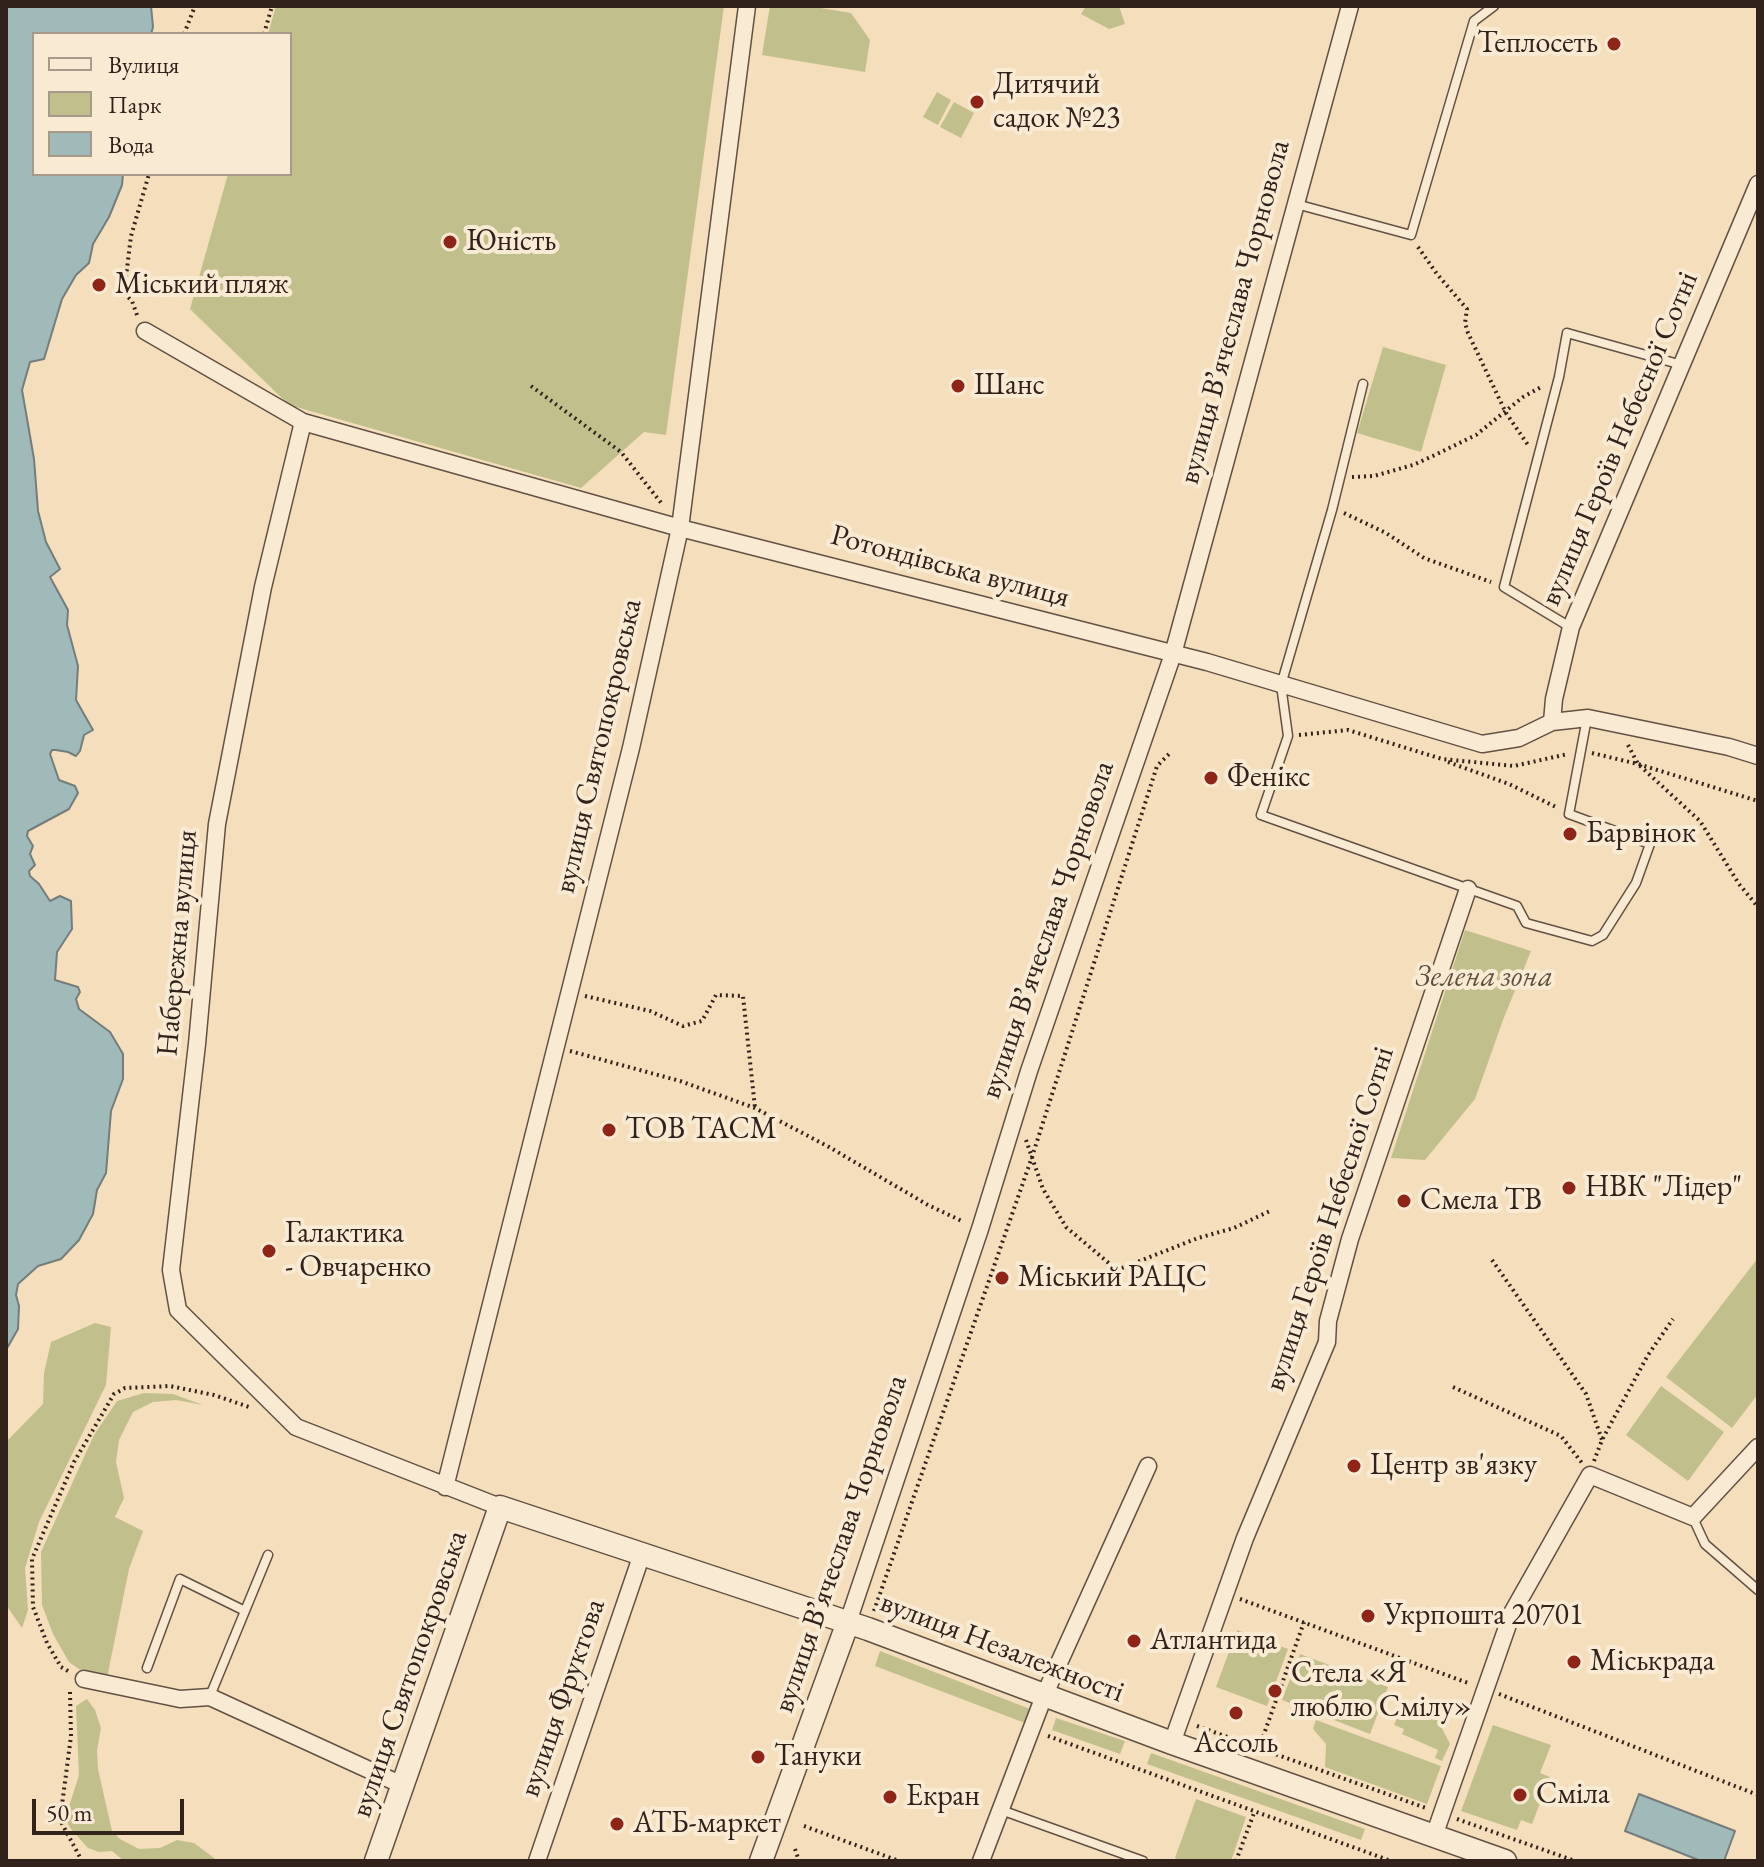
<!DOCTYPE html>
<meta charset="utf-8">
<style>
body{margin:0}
#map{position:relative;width:1764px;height:1867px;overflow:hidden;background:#f5debb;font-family:"EB Garamond",serif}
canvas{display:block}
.frame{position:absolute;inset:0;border:8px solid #31221c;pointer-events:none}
.legend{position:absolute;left:32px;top:32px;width:260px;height:144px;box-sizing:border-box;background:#f8ead3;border:2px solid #a89a8a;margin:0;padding:10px 14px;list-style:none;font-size:24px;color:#31221c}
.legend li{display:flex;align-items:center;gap:16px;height:40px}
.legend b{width:40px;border:2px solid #a89a8a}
.scale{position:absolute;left:32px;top:1799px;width:152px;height:36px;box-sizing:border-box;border:4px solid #31221c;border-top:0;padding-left:10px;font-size:24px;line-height:28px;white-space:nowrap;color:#31221c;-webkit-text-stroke:6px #f8ead3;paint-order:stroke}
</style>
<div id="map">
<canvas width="1764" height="1867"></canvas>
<div class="frame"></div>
<ul class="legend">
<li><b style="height:10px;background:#f8ead3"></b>Вулиця</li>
<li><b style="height:22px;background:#c1c08c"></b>Парк</li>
<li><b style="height:22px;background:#a0baba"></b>Вода</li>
</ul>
<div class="scale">50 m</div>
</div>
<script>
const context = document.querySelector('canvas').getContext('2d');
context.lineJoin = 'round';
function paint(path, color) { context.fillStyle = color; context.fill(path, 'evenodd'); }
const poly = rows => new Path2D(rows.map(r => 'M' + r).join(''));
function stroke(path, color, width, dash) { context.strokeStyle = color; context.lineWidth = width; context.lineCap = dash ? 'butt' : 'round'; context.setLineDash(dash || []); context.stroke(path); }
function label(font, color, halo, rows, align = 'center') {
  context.font = font + ' "EB Garamond",serif'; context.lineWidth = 8; context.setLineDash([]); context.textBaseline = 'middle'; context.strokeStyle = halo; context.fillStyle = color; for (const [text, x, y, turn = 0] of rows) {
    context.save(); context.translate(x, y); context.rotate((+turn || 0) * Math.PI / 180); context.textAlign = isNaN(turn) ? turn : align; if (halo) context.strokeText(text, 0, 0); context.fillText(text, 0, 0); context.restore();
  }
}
const green = poly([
 [276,6,724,6,666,435,644,432,581,488,289,405,190,309,228,174,290,174,290,34,268,34],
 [770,6,809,6,851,13,870,40,865,72,762,55],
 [1086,6,1119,6,1125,24,1109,29,1081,14],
 [937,92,951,100,938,125,923,117],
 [954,102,974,113,961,138,940,127],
 [1383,347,1446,365,1421,452,1357,433],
 [1465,930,1531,951,1503,1020,1475,1099,1425,1160,1391,1158],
 [1758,1258,1758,1394,1732,1428,1666,1377],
 [95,1323,111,1327,106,1385,39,1522,25,1568,28,1610,22,1628,6,1605,6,1442,43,1404,44,1373,51,1342],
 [1661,1386,1724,1432,1688,1481,1626,1435],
 [144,1393,173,1394,203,1405,176,1400,153,1402,133,1412,119,1440,116,1462,124,1498,115,1517,143,1531,129,1569,107,1678,86,1674,69,1662,53,1634,42,1605,41,1552,94,1435,117,1401],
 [1237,1630,1288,1649,1267,1706,1216,1687],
 [880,1651,1030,1709,1025,1723,875,1666],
 [1300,1654,1388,1687,1370,1734,1282,1700],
 [87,1699,95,1710,101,1728,97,1750,98,1769,112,1831,120,1839,139,1849,160,1848,177,1840,194,1843,218,1861,124,1861,112,1851,99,1852,88,1848,71,1829,65,1819,79,1775,76,1706],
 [1427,1699,1450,1744,1442,1761,1435,1758,1438,1750,1402,1734,1404,1729,1394,1725,1400,1711],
 [1056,1718,1125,1741,1120,1754,1052,1730],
 [1316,1720,1441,1766,1427,1804,1325,1767,1326,1744,1313,1729],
 [1493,1725,1551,1745,1540,1773,1550,1777,1532,1824,1521,1820,1517,1830,1461,1811],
 [1151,1753,1365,1829,1361,1840,1147,1764],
 [1196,1799,1246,1817,1231,1861,1181,1861,1175,1858]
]);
const water = poly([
 [6,6,151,6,153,27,151,34,34,34,34,174,123,174,122,185,109,217,93,244,89,263,76,275,62,299,44,359,30,362,22,390,34,459,38,511,46,542,60,569,50,577,68,610,67,625,78,666,76,700,93,730,84,735,80,751,76,756,68,752,56,750,52,750,50,754,59,780,75,786,78,793,69,809,28,831,27,836,33,846,30,854,35,865,29,871,30,876,39,884,50,901,60,896,71,901,72,929,57,952,55,980,78,987,80,992,76,999,79,1009,110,1032,123,1054,123,1079,111,1111,106,1173,97,1190,93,1214,79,1240,61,1259,38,1266,18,1284,16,1295,19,1306,18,1329,6,1350,6,6],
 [1639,1794,1735,1831,1724,1861,1701,1861,1625,1831,1639,1794]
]);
const path = poly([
 [184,34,195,6],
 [264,34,272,6],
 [1418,247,1437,274,1467,309,1465,323,1468,333,1506,413,1528,445],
 [137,315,132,301,124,293,131,236,149,174],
 [531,386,621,452,662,504],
 [1352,477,1374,476,1413,465,1437,454,1476,435,1523,397,1543,386],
 [1344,513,1386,533,1424,558,1491,582],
 [1299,735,1348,730,1442,759,1514,766,1568,754],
 [1628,745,1638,764,1700,821,1739,884,1758,907],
 [1592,753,1638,764,1758,801],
 [1448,762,1509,784,1558,808],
 [585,996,650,1011,683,1026,702,1021,716,995,743,996,755,1108],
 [570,1051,680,1081,755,1108,829,1147,928,1205,964,1222],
 [1026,1140,1043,1189,1066,1227,1117,1270,1198,1238,1234,1228,1272,1210],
 [1492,1260,1586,1394,1602,1440],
 [1453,1387,1561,1436,1582,1463],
 [1594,1461,1602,1440,1648,1355,1673,1319],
 [1240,1599,1468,1683],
 [874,1611,1032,1157,1157,766,1170,753],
 [68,1671,61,1667,47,1643,33,1607,32,1559,74,1462,114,1394,125,1388,170,1386,214,1395,249,1407],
 [70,1692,71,1736,60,1820,82,1861],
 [1499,1694,1758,1795],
 [1197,1726,1426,1808],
 [1048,1736,1391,1861],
 [1259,1748,1304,1622],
 [1457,1819,1575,1861],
 [804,1826,899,1861],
 [795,1849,799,1861],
 [1236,1861,1254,1813]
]);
const service = poly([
 [1296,204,1411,235,1474,21,1494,6],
 [1363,384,1332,510,1281,685,1288,736,1261,815,1517,906,1526,923,1592,941,1603,935,1636,883,1650,844,1569,814,1587,718],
 [1570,627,1504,587,1559,377,1567,333,1682,365],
 [1693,1518,1705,1544,1758,1590],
 [147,1668,180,1579,245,1611],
 [210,1696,268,1555],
 [1001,1810,1143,1861]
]);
const minor = poly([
 [145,331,303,422,680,528,1207,662,1482,744,1519,738,1552,722,1588,718,1729,747,1758,756],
 [303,422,263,587,217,824,197,1044,171,1270,178,1310,296,1427,500,1507],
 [1552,722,1554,699,1571,627,1758,184],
 [445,1487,631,748,680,528,747,6],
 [848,1622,980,1229,1029,1071,1173,654,1350,6],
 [84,1679,180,1699,210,1697,402,1785],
 [1172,1743,1245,1538,1327,1342,1328,1321,1350,1239,1468,889],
 [1434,1836,1512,1613,1590,1475,1693,1517,1758,1447],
 [537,1861,642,1554],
 [981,1861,1044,1696,1148,1466]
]);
const tertiary = poly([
 [376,1861,500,1507,868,1629,1172,1743,1505,1861],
 [761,1861,848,1622]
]);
const markers = [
 [1614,44,8,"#8f2418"],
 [977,102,8,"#8f2418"],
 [450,242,8,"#8f2418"],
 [99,285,8,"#8f2418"],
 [958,386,8,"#8f2418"],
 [1211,778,8,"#8f2418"],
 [1570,834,8,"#8f2418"],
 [609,1130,8,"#8f2418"],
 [1569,1188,8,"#8f2418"],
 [1404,1201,8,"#8f2418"],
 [269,1251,8,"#8f2418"],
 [1002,1278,8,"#8f2418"],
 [1354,1466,8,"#8f2418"],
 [1368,1616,8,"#8f2418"],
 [1134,1641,8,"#8f2418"],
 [1574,1662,8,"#8f2418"],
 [1275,1691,8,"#8f2418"],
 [1236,1713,8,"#8f2418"],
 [758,1757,8,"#8f2418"],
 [1520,1795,8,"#8f2418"],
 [890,1797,8,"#8f2418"],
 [617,1824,8,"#8f2418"]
];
const poiNames = [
 ["Теплосеть",1598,44,"right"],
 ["Дитячий",993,85],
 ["садок №23",993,119],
 ["Юність",466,242],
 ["Міський пляж",115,285],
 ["Шанс",974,386],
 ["Фенікс",1227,778],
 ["Барвінок",1586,834],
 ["ТОВ ТАСМ",625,1130],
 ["НВК \"Лідер\"",1585,1188],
 ["Смела ТВ",1420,1201],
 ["Галактика",285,1234],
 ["- Овчаренко",285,1268],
 ["Міський РАЦС",1018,1278],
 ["Центр зв'язку",1370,1466],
 ["Укрпошта 20701",1384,1616],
 ["Атлантида",1150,1641],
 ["Міськрада",1590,1662],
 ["Стела «Я",1291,1674],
 ["люблю Смілу»",1291,1708],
 ["Ассоль",1236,1744,"center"],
 ["Тануки",774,1757],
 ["Сміла",1536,1795],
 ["Екран",906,1797],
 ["АТБ-маркет",633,1824]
];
const streetNames = [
 ["вулиця Вʼячеслава Чорновола",1235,312,-75],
 ["вулиця Героїв Небесної Сотні",1620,439,-67],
 ["Ротондівська вулиця",950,567,15],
 ["вулиця Святопокровська",599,746,-77],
 ["вулиця Вʼячеслава Чорновола",1048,930,-71],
 ["Набережна вулиця",178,943,-85],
 ["вулиця Героїв Небесної Сотні",1330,1219,-72],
 ["вулиця Вʼячеслава Чорновола",841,1544,-71],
 ["вулиця Незалежності",1002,1648,21],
 ["вулиця Святопокровська",410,1674,-71],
 ["вулиця Фруктова",563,1698,-71]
];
const parkNames = [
 ["Зелена зона",1484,978]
];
paint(green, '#c1c08c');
paint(water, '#a0baba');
stroke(water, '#747d7b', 2);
stroke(service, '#625144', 11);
stroke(minor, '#625144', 19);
stroke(tertiary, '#625144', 25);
stroke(path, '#31221c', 4, [2, 4]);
stroke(service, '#f8ead3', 8);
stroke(minor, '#f8ead3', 16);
stroke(tertiary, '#f8ead3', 22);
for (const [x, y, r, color] of markers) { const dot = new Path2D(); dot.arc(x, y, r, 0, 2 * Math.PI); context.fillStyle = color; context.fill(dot); stroke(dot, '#f8ead3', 3); }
label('30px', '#31221c', '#f8ead3', poiNames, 'left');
label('30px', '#31221c', '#f8ead3', streetNames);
label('italic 30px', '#5c513e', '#f8ead3', parkNames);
</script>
